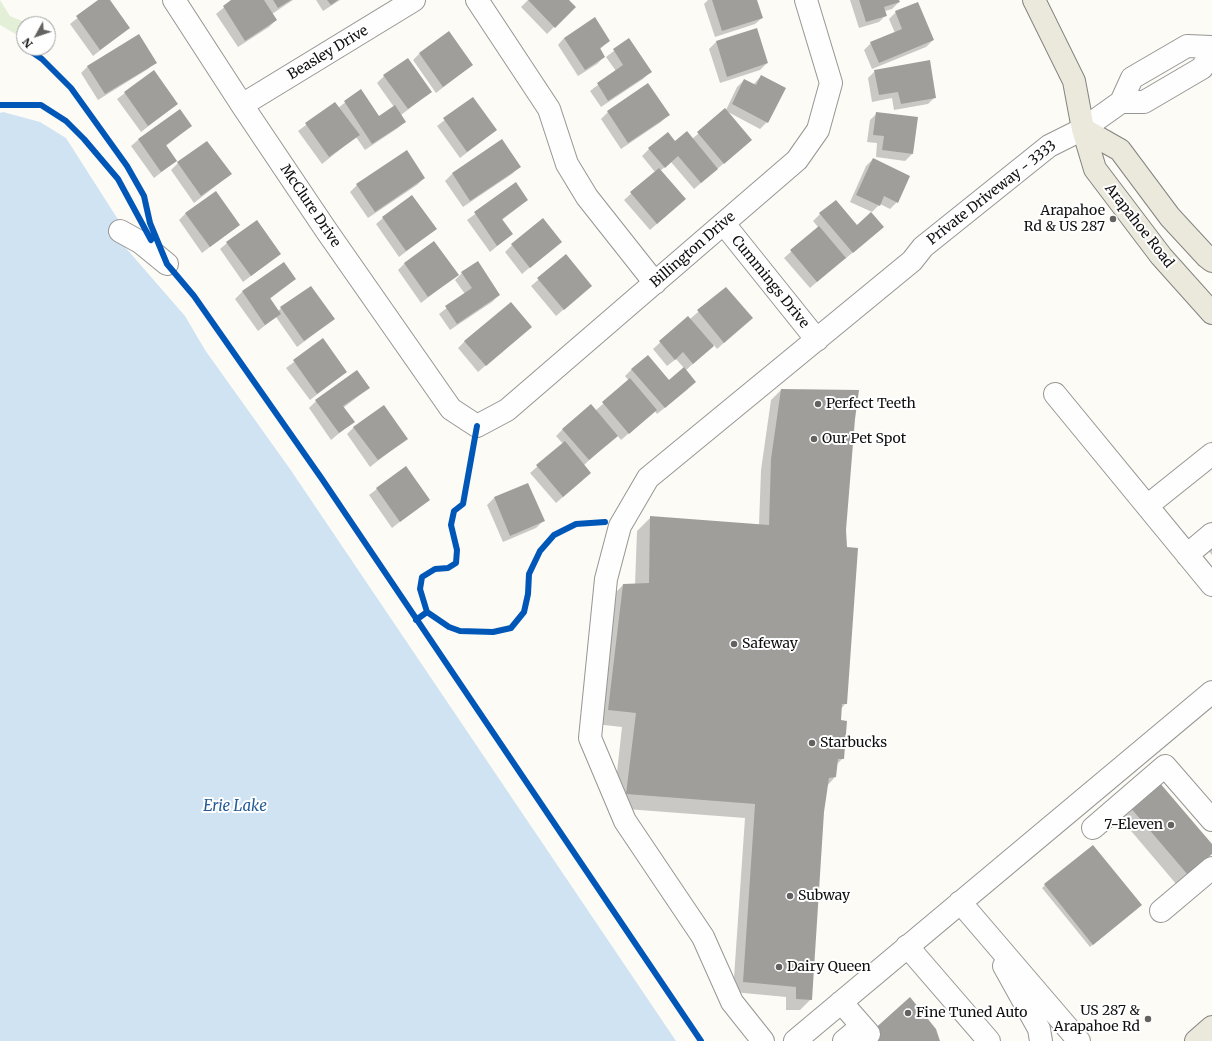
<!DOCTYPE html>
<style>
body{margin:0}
#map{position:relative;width:1212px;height:1041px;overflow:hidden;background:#fcfbf6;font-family:Merriweather,serif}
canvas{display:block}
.north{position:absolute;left:16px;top:16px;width:40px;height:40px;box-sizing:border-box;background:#fff;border:1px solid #9f9f9f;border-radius:50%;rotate:230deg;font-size:11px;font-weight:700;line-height:16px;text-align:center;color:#101010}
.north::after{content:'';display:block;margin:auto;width:14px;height:18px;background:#636260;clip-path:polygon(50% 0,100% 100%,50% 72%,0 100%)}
</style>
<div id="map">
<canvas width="1212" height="1041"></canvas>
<div class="north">N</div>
</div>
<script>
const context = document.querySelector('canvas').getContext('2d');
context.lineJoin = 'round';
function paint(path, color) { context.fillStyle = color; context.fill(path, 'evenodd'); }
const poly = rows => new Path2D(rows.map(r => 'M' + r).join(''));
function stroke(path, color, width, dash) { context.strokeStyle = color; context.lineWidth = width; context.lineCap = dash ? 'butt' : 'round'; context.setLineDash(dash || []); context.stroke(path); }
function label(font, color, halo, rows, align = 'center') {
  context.font = font + ' Merriweather,serif'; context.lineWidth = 4; context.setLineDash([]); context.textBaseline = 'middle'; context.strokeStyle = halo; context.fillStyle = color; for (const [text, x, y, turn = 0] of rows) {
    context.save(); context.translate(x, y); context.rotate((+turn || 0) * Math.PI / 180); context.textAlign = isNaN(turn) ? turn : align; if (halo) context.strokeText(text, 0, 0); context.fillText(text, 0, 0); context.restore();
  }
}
const green = poly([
 [0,0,10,16,29,24,24,24,24,39,0,25]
]);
const water = poly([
 [3,112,40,122,66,138,119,221,118,239,185,316,205,350,290,469,676,1041,0,1041,0,113]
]);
const shadow = poly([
 [100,0,109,0,129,28,93,56,70,24],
 [233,0,293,0,272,14,276,20,269,27,238,47,216,14],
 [316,0,340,0,323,11],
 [528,0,567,0,574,7,547,34,521,7],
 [708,0,756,0,762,18,755,24,715,37,704,4],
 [850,0,898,0,899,2,892,9,885,11,886,15,879,22,859,28],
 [896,12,933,40,926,47,872,69,864,50,871,43,895,33,889,19],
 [756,29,767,63,760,70,720,83,709,49,716,42],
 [564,38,609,41,599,50,604,57,597,64,578,76,558,45],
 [628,40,650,72,643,79,601,107,590,91,616,71,606,57],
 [419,54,472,65,436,93,413,60],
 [155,62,148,69,98,100,81,73,88,66],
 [154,71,177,104,141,132,117,99],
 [875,71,935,97,928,104,894,110,892,98,872,102,868,78],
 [384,76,431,92,401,115,405,121,398,128,365,150,356,137,322,164,298,131,335,103,338,108,361,90,379,117,394,107,377,83],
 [761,76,767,122,760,129,728,112,744,146,694,189,671,162,660,171,677,206,650,230,624,200,655,172,642,156,649,149,692,139,726,110,737,87,744,80,753,85],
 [648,85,668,115,661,122,621,149,601,119,608,112],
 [473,98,496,130,460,158,437,126],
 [180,110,191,126,166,146,176,161,154,178,131,146,138,140],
 [877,113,912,154,905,161,876,157,877,143,867,142,870,120],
 [502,141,519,167,512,174,463,207,445,181,452,174],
 [873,159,897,202,890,209,880,204,872,212,850,202,866,166],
 [178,163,231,174,194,203,171,170],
 [424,178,417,185,368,218,350,192,357,185],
 [516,184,527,200,502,220,512,234,490,252,467,220],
 [186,213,239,225,202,253,179,220],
 [820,214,875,234,845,259,844,258,810,288,784,258,818,227,813,221],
 [383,218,436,229,399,257,376,224],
 [227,243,280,254,243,282,220,249],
 [512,245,553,248,522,274,505,252],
 [566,256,591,286,556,316,531,286],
 [284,263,295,279,270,299,278,311,281,308,334,319,297,347,276,317,258,331,235,299,242,292],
 [405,263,458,274,421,303,398,270],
 [462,273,499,295,492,302,450,330,439,314,465,294,455,280],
 [726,288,744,325,717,349,714,345,685,371,688,389,657,414,655,411,621,440,617,435,584,465,583,480,556,503,530,473,563,444,556,436,563,429,595,411,629,381,625,376,632,369,668,381,684,368,676,359,667,366,653,349,688,317,690,319],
 [531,327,478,372,458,348,465,341],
 [323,340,346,372,310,400,286,368],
 [369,388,343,408,353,422,331,440,309,408,316,401],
 [781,390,854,419,845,530,846,703,841,709,840,721,843,758,837,764,835,777,827,786,823,811,811,999,800,1010,786,1010,786,997,733,992,745,818,613,808,622,727,595,724,609,599,623,585,635,585,637,531,651,517,759,525,761,470,771,400],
 [354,427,407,438,370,467,347,434],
 [406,467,429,499,392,528,369,495],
 [528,484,543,521,536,528,503,542,487,505,494,498],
 [1212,523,1212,555,1197,537],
 [1130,807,1212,845,1212,853,1177,885,1120,818],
 [1045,885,1137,909,1090,947,1042,888]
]);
const building = poly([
 [98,0,110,0,130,28,100,50,76,16],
 [231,0,264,0,277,20,245,41,223,6],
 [273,0,291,0,278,8],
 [327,0,338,0,331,5],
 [528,0,569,0,576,7,555,28],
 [712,0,757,0,763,18,722,31],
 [859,0,899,0,900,2,884,7,887,16,866,22],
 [918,2,934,40,879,63,870,42,902,29,895,11],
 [595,17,610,41,600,48,605,57,585,70,564,38],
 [757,28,768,63,727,77,716,41],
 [449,31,473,65,443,87,419,53],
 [139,34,157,63,105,94,87,66],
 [629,38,652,72,608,101,597,83,623,65,613,49],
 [408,58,432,92,408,109,383,75],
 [930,60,936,98,901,104,898,92,879,95,874,70],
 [154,70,178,104,148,126,124,92],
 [761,75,786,88,768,123,732,104,744,79,756,85],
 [648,83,670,115,628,143,607,111],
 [361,89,379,116,395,105,406,122,372,144,344,101],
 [473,97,497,130,467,152,443,118],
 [335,102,360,135,329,157,305,123],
 [725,108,752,140,724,164,697,132],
 [180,109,192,126,166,145,177,161,161,172,138,139],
 [876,112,918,117,913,154,882,150,884,136,873,135],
 [687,131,718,169,701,183,678,156,665,168,648,148,668,132,675,141],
 [502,139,521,167,470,201,452,173],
 [207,141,232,174,201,196,177,162],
 [407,150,425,178,375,212,356,184],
 [873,158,910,176,898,203,884,196,880,206,856,195],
 [659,168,686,199,657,224,630,192],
 [516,182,528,200,502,219,513,234,497,246,474,212],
 [216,191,240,225,210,247,185,213],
 [412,195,437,229,406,251,382,217],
 [836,200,857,225,871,212,884,227,853,253,819,213],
 [543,218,562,242,530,268,511,244],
 [257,220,281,254,251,276,226,242],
 [819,226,846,258,817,282,790,250],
 [434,241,459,275,428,297,404,263],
 [566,254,592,286,564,310,537,278],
 [478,261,500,295,457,324,445,306,472,288,461,272],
 [284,262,296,279,270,298,281,314,265,325,242,291],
 [311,286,335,319,304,341,280,307],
 [726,287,753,318,724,343,697,310],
 [511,302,532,327,486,366,464,341],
 [688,316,714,346,693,364,683,352,675,360,659,341],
 [323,338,347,372,317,394,293,360],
 [648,355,669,380,684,367,696,382,665,408,631,369],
 [357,370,370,388,343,406,355,422,339,433,315,400],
 [630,378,657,410,629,434,602,402],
 [781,389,859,390,855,419,846,530,847,547,858,548,847,704,842,704,841,720,847,721,844,759,838,759,836,777,829,778,824,812,812,1000,796,999,796,987,743,982,755,804,626,794,636,713,608,710,623,584,649,583,650,516,769,525,771,459],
 [591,404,618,436,589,460,562,429],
 [384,405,408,439,378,460,353,427],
 [565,441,591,473,563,497,536,465],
 [406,466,430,500,400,522,376,488],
 [528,483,545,521,510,536,494,497],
 [1159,782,1212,844,1212,854,1188,875,1129,806],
 [1093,845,1142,905,1093,945,1044,884],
 [910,997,936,1029,940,1041,861,1041]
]);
const minor = poly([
 [174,0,242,105,326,230,451,409,477,426,507,410,797,160,818,130,831,83,806,0],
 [477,0,549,109,567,164,587,197,655,283],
 [1121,102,1132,78,1187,46,1212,47],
 [242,105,414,0],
 [724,224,817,340],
 [120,231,140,242,167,264],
 [1055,394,1212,585],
 [1147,506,1212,454],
 [1187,555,1212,534],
 [1093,828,1165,766,1212,820],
 [960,902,1079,1041],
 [1161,911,1212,868],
 [907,946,989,1041],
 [1004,966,1039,1029,1041,1041],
 [841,1002,869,1034],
 [763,1041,732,1002,703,937,625,821,590,738,606,579,620,526,648,478,912,261,923,247,1049,146,1083,129,1121,102,1144,102,1202,68,1212,51],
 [795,1041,1212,692],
 [844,1041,862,1026]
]);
const major = poly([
 [1034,0,1074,81,1083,129,1095,169,1161,256,1212,313],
 [1083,129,1120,150,1170,217,1207,257,1212,261],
 [1196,1041,1212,1027]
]);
const cycleway = poly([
 [26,48,42,59,71,88,127,166,144,196,150,223,167,264,194,296,322,479,701,1041],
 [0,105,41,105,66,121,84,139,118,179,151,240],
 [427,612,420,589,422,577,435,569,448,568,456,563,457,550,451,525,454,511,463,504,477,426],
 [416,620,427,612,449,627,460,631,493,632,511,628,524,612,528,594,529,574,540,551,554,535,576,524,605,522]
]);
const markers = [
 [1113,219,4,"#636260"],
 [818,404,4,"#636260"],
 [814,439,4,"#636260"],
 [734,644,4,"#636260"],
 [812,743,4,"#636260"],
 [1171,825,4,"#636260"],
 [790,896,4,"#636260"],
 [779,967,4,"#636260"],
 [908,1013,4,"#636260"],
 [1148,1019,4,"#636260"]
];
const streetNames = [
 ["Beasley Drive",328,53,-31],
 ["Private Driveway - 3333",992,193,-38],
 ["McClure Drive",310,206,56],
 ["Arapahoe Road",1139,226,52],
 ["Billington Drive",693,250,-41],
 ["Cummings Drive",770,282,51]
];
const poiNames = [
 ["Arapahoe",1105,211,"right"],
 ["Rd & US 287",1105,227,"right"],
 ["Perfect Teeth",826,404],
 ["Our Pet Spot",822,439],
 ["Safeway",742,644],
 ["Starbucks",820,743],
 ["7-Eleven",1163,825,"right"],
 ["Subway",798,896],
 ["Dairy Queen",787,967],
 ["US 287 &",1140,1011,"right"],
 ["Arapahoe Rd",1140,1027,"right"],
 ["Fine Tuned Auto",916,1013]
];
const waterNames = [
 ["Erie Lake",235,807]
];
paint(green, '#e4efd8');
paint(water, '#d0e3f2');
paint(shadow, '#0003');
paint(building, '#a09e9b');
stroke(minor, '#969694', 24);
stroke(major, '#848381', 24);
stroke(minor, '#fffefe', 22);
stroke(major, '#ebe8dc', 22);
stroke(cycleway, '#0057b8', 6);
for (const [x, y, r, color] of markers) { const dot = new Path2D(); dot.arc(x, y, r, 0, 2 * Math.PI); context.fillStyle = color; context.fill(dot); stroke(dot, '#fff', 1.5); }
label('14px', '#101010', '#fff', streetNames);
label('14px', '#101010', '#fff', poiNames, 'left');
label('italic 15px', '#235b98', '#fff', waterNames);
</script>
